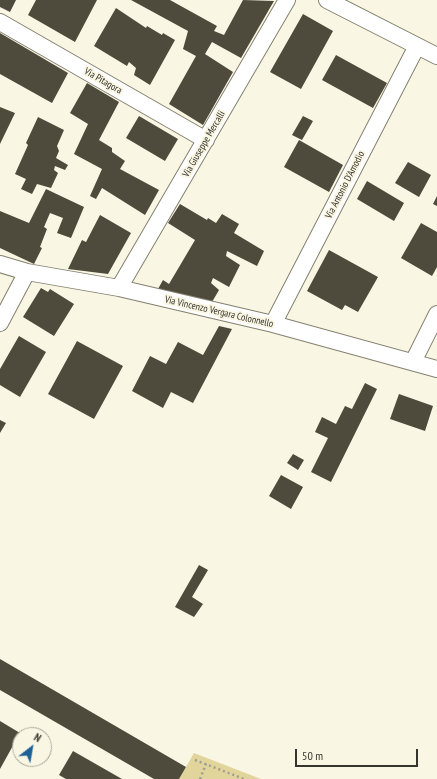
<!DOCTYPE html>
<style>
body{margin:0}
#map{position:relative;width:437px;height:779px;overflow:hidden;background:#faf6e4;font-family:"PT Sans Narrow",sans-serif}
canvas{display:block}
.north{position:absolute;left:12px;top:727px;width:40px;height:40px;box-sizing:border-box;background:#faf6e4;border:1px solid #aba89b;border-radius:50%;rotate:31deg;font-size:11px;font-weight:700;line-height:16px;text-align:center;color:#35342d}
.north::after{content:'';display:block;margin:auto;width:14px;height:18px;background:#1f6197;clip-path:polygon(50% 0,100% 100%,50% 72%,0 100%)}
.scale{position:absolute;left:295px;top:749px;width:123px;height:18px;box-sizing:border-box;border:2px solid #35342d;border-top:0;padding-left:5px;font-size:12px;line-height:14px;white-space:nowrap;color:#35342d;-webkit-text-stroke:3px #faf6e4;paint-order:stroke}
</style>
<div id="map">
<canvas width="437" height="779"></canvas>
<div class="north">N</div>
<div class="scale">50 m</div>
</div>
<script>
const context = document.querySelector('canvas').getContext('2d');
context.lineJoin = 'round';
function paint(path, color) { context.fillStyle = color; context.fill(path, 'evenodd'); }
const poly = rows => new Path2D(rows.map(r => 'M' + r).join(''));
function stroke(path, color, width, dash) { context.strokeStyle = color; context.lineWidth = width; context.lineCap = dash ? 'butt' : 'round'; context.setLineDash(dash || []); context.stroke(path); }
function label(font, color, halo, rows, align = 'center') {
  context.font = font + ' "PT Sans Narrow",sans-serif'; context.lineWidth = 4; context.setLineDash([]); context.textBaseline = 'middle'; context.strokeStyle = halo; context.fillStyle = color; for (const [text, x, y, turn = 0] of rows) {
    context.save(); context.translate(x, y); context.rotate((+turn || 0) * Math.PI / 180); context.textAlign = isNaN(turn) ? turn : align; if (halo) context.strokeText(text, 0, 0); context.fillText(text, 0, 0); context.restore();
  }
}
const green = poly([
 [194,753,261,779,179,779]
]);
const building = poly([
 [0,0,16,0,10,12,0,7],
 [36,0,97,0,75,42,28,15],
 [131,0,170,0,217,26,214,31,224,35,243,0,274,1,241,58,212,42,205,54,233,72,203,125,169,104,196,56,183,49,188,31],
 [116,8,146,28,147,26,162,35,163,33,175,40,150,85,134,75,136,68,129,62,127,66,94,46],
 [303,14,333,31,301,89,270,72],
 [0,33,68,73,52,103,0,74],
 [336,55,387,83,373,108,322,80],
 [87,83,119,102,99,140,112,148,112,152,125,161,120,169,159,190,145,215,102,188,96,199,90,196,102,169,74,154,88,124,70,113],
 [0,107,15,113,0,144],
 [139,116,178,139,165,161,126,138],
 [303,116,313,121,302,140,292,135],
 [38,117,64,130,57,146,59,151,56,158,68,165,65,170,55,166,54,170,58,173,51,188,37,184,32,194,21,189,26,179,15,174,28,145,26,143],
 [299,140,343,165,329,192,284,167],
 [408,162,431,175,419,197,395,183],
 [367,181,404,203,394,221,357,199],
 [46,189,84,207,71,238,57,233,63,218,50,213,44,227,47,229,40,247,42,248,34,264,0,248,0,211,29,223],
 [437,196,437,206,433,204],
 [180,204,207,220,208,218,216,223,222,214,239,224,234,233,264,251,257,266,227,251,226,256,240,265,229,287,213,278,211,283,219,290,212,302,158,289,163,280,169,284,195,240,168,223],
 [100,215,131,233,108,274,68,269,82,240,86,242],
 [421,223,437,232,437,267,432,276,401,258],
 [329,250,378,277,358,312,345,305,342,310,307,291],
 [41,288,48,292,50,289,74,304,54,336,23,317],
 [219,326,232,329,193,403,171,392,163,408,132,391,150,356,166,364,178,342,203,355],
 [19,336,46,352,20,397,0,385,0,369],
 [77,341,123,366,94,419,48,394],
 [365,383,377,389,331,482,311,472,328,438,315,432,322,417,336,424,345,406,352,409],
 [399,394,433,406,425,431,390,419],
 [0,420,6,423,0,433],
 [293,454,304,460,298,470,287,463],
 [281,475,303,487,291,509,269,496],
 [199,565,208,570,192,597,203,604,194,617,175,607],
 [0,659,186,767,179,779,154,779,0,690],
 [0,721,20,733,0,769],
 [73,751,122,779,66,779,59,775]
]);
const path = poly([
 [195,760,244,779],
 [200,779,206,764]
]);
const street = poly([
 [327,0,437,56],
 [0,22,206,140],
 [0,264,27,272,119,288,273,324,437,369],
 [119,288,287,0],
 [0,323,27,272],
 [273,324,417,46],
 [413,362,437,314]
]);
const streetNames = [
 ["Via Pitagora",103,81,30],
 ["Via Giuseppe Mercalli",204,144,-60],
 ["Via Antonio D'Amodio",345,185,-63],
 ["Via Vincenzo Vergara Colonnello",219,312,13]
];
paint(green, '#e1d59b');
paint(building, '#4e4b3c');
stroke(street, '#858171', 18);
stroke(path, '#a19e91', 2.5, [2, 3]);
stroke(street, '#fff', 16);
label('10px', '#35342d', '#faf6e4', streetNames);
</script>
